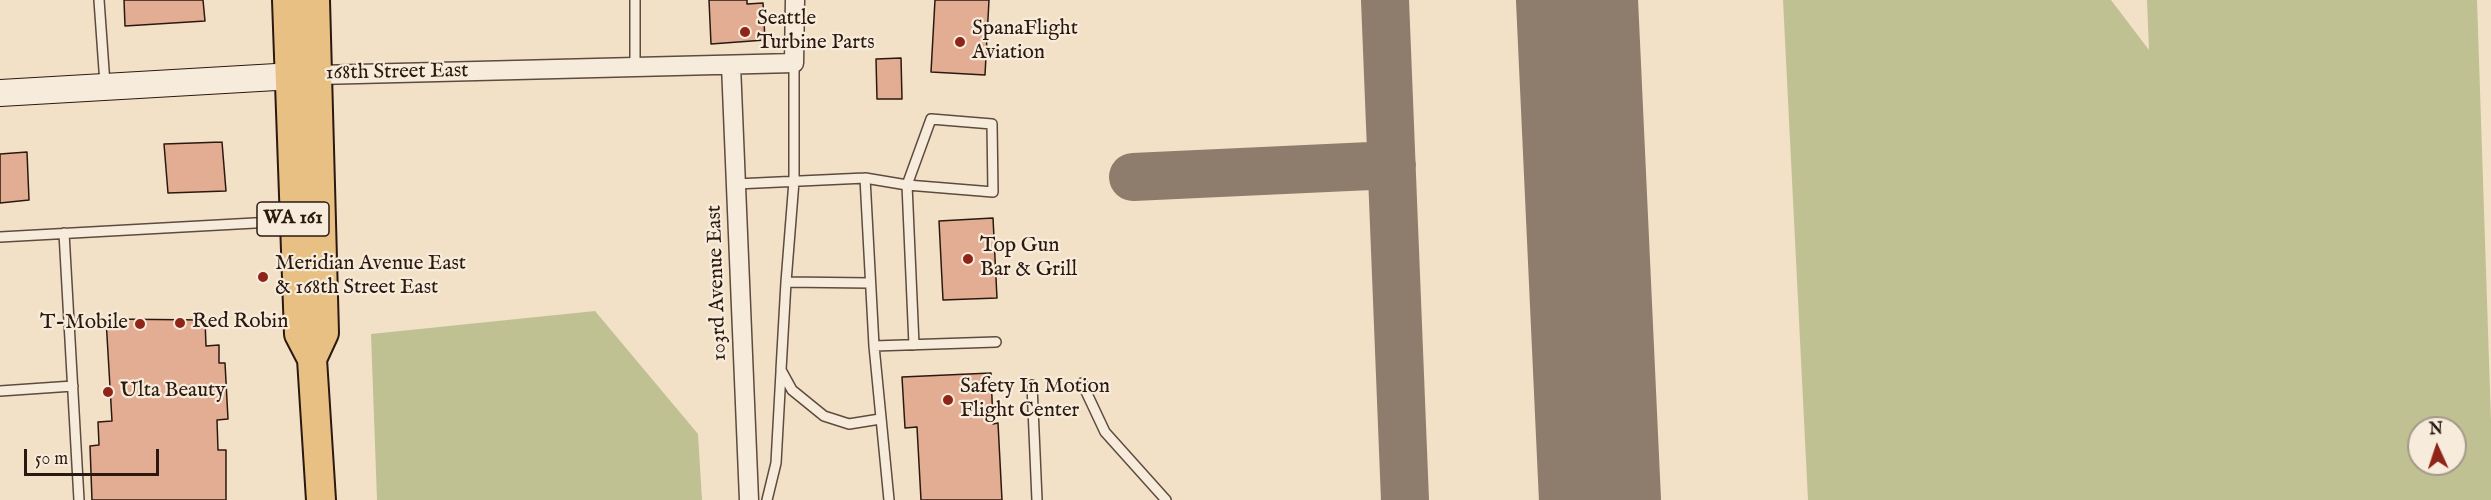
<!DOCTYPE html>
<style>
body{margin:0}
#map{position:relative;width:2491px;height:500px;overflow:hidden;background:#f2e1c7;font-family:"IM FELL English",serif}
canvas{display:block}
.north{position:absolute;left:2407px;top:416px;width:60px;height:60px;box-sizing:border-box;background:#f7ecdb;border:2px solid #a5988a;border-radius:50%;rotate:357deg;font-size:16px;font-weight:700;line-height:24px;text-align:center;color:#2b1910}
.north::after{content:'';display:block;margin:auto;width:21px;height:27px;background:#8f2418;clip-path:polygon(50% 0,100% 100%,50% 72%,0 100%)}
.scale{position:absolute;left:24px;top:449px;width:135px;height:27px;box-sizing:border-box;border:3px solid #2b1910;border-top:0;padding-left:8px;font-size:18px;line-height:21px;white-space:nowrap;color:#2b1910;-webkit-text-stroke:4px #f7ecdb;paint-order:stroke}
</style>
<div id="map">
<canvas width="2491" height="500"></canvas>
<div class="north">N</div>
<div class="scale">50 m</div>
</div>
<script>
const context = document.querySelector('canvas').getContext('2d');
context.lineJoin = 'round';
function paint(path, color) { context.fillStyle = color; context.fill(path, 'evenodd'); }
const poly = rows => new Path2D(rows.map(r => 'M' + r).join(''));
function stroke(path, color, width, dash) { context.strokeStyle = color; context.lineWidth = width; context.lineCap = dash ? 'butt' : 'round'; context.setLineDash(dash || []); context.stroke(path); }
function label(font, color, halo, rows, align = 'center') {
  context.font = font + ' "IM FELL English",serif'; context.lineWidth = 4.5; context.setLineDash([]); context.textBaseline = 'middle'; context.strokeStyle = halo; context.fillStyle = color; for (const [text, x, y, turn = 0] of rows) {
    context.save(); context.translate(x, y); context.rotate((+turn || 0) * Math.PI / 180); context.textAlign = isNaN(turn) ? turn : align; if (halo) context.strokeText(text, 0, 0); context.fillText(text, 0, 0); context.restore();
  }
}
const green = poly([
 [1783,0,2111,0,2149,50,2147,0,2477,0,2491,421,2491,500,1808,500],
 [2419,428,2455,428,2455,464,2419,464],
 [595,311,698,434,702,500,377,500,371,334]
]);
const taxiway = poly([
 [1385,0,1405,500],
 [1133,177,1392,165]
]);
const runway = poly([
 [1577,0,1600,500]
]);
const building = poly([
 [124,0,203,0,205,21,125,26,124,0],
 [709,0,747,0,747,4,763,3,765,40,711,44,709,0],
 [935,0,989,0,985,75,931,72,935,0],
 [901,58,902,99,877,99,876,59,901,58],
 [222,142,226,191,168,193,164,144,222,142],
 [27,152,29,200,0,203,0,154,27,152],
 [993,218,997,298,943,300,939,221,993,218],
 [106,319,205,320,206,346,219,345,219,363,225,363,228,419,217,420,218,450,226,450,226,500,92,500,90,446,99,445,98,422,112,421,106,319],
 [991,373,993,424,998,423,1002,500,921,500,917,427,905,428,902,377,991,373]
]);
const lane = poly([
 [99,0,105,84],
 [635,0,635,67],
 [794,63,794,181,786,282,870,283],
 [865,178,874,346,889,500],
 [736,184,865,178,907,185,931,119,992,124,993,192,907,185,914,345],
 [64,233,79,500],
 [0,237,291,221],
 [786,282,781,370,792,390,824,416,849,424,880,419],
 [874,346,996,342],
 [1082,383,1105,432,1166,500],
 [1032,385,1037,500],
 [0,391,73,386],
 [767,500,776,463,781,372]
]);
const street = poly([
 [731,65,749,500],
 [318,75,794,63,795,0]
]);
const secondary = poly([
 [0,93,311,75]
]);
const primary = poly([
 [287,0,299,334,312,359,321,500],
 [312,359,324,333,315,0]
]);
const markers = [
 [745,32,6,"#8f2418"],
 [960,42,6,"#8f2418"],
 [968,259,6,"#8f2418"],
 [263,277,6,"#8f2418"],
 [180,323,6,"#8f2418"],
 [140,324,6,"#8f2418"],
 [108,392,6,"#8f2418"],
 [948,400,6,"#8f2418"]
];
const shields = [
 [293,219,72]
];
const shieldNames = [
 ["WA 161",293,219]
];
const poiNames = [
 ["Seattle",757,20],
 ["Turbine Parts",757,44],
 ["SpanaFlight",972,30],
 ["Aviation",972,54],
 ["Top Gun",980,247],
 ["Bar & Grill",980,271],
 ["Meridian Avenue East",275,265],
 ["& 168th Street East",275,289],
 ["Red Robin",192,323],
 ["T-Mobile",128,324,"right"],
 ["Safety In Motion",960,388],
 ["Flight Center",960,412],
 ["Ulta Beauty",120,392]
];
const streetNames = [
 ["168th Street East",397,73,-1],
 ["103rd Avenue East",718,283,-92]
];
paint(green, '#bfc192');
stroke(taxiway, '#8e7d6c', 48);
stroke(runway, '#8e7d6c', 122);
paint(building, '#e2ad92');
stroke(building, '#2b1910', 1.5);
stroke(lane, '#5d4b3e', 12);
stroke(street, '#5d4b3e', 21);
stroke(secondary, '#2b1910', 28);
stroke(primary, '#2b1910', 32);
stroke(lane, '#f7ecdb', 9);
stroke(street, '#f7ecdb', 18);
stroke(secondary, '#f7ecdb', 26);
stroke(primary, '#e9c084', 28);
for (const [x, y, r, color] of markers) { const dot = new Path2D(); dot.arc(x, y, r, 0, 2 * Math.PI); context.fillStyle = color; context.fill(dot); stroke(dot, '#f7ecdb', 2); }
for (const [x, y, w] of shields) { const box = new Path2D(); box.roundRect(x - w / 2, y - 17, w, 34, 4.5); context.fillStyle = '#f7ecdb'; context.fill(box); stroke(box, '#2b1910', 1.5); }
label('bold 20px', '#2b1910', null, shieldNames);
label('21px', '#2b1910', '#f7ecdb', poiNames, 'left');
label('21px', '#2b1910', '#f7ecdb', streetNames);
</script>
